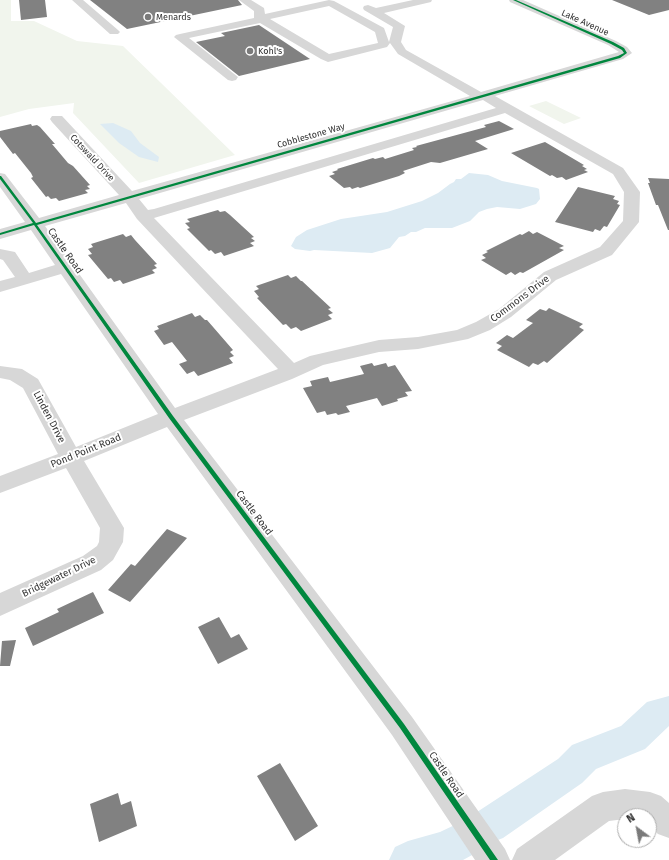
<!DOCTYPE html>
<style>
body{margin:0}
#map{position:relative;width:669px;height:860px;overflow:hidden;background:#fff;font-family:"Fira Sans",sans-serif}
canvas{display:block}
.north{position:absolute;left:617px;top:808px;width:40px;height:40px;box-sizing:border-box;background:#fff;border:1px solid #adadad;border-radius:50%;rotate:328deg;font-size:11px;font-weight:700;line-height:16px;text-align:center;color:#333}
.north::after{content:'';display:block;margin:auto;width:14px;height:18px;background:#7a7a7a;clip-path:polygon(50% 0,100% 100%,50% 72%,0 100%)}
</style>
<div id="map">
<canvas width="669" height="860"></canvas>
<div class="north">N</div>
</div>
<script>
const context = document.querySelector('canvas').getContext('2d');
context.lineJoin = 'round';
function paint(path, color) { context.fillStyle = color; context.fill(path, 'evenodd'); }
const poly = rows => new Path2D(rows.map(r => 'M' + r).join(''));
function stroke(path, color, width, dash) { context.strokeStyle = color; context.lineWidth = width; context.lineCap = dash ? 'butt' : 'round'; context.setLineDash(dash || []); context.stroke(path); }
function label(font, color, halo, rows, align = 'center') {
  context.font = font + ' "Fira Sans",sans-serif'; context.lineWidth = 4; context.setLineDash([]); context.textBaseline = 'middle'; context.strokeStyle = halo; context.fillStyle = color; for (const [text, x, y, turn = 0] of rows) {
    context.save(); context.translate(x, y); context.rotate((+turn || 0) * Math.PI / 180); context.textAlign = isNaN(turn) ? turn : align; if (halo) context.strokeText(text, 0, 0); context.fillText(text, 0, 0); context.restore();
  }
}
const green = poly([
 [0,0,11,0,11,21,34,21,77,41,123,46,235,155,139,183,73,113,74,103,29,109,0,117],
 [546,101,581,118,564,124,529,106]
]);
const water = poly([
 [113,123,131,131,140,143,159,157,158,162,139,157,119,143,100,124],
 [469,173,488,175,502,181,537,188,539,189,540,199,536,204,520,209,497,207,487,209,479,212,470,221,452,228,425,228,416,232,411,232,405,236,399,237,390,248,372,253,314,250,310,251,295,249,291,246,296,237,307,230,341,219,387,212,422,201,438,193,450,184,454,182,456,179,461,179]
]);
const river = poly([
 [669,696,669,726,645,749,596,769,582,783,503,838,490,843,479,839,480,841,474,854,463,860,389,860,395,847,408,841,440,832,461,822,473,827,472,825,477,812,558,759,572,745,621,726,647,702,669,696]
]);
const building = poly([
 [19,0,45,0,47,17,21,20],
 [90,0,238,0,242,5,127,29],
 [612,0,669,0,669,10,649,15],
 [259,25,310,59,239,76,196,42,225,36,221,33],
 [499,121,514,129,475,141,488,149,440,163,431,162,403,171,405,173,399,176,360,188,358,187,352,189,350,187,344,188,329,176,335,174,332,172,338,170,337,169,373,158,375,159,383,157,385,159,414,150,412,148,417,147,416,146,486,127,484,125],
 [31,124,32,126,37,125,40,127,55,144,52,144,68,163,73,166,90,185,87,186,90,189,85,190,88,193,59,201,56,198,51,199,48,196,46,197,31,178,33,177,31,173,15,153,13,154,0,137,0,131],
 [545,142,584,165,582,166,587,169,584,170,588,172,566,180,562,177,557,178,552,175,550,176,511,153],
 [648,178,669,179,669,230,668,230,658,205,656,205,648,183,650,183],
 [578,187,615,196,613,199,619,201,617,204,620,205,607,227,604,226,600,231,595,229,593,232,555,222],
 [218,210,220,212,225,211,230,215,254,237,251,238,255,241,250,243,254,246,224,256,221,252,215,254,211,250,209,251,187,229,190,228,185,223,190,222,187,219],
 [529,231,533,234,537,232,564,246,559,248,564,250,523,273,520,272,515,275,511,272,506,275,481,260,486,258,482,255,488,252,486,251,520,234,522,235],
 [123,234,126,237,131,235,135,240,157,264,154,265,157,268,152,270,155,273,123,284,120,280,114,282,111,278,108,279,88,255,92,254,88,249,93,247,91,244],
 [288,275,291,278,296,276,301,281,302,281,331,308,328,309,333,313,328,315,332,319,301,331,296,327,291,329,286,324,283,325,257,298,259,297,254,291,259,289,256,286],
 [549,308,583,324,579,327,584,330,547,363,544,361,538,365,533,363,529,367,497,350,502,346,496,343,507,335,513,338,533,323,526,320,540,309,546,311],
 [192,313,195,317,200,315,205,320,207,320,233,350,230,352,234,356,229,358,233,363,198,376,194,371,187,374,179,364,187,361,172,342,164,345,154,331,159,329,157,326],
 [372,363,374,366,386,363,388,367,395,365,412,391,405,392,408,396,397,399,398,401,382,406,377,398,346,406,350,412,338,415,336,413,327,415,325,411,317,413,303,388,312,386,310,381,328,377,330,382,364,374,360,366],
 [167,529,187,538,130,602,108,590,131,564,135,566],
 [93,592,104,613,33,646,25,628,59,612,57,609],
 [219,617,231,638,239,634,248,649,218,664,198,627],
 [16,640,10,666,0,666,2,641],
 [280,763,318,826,295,841,257,776],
 [118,793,121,805,131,801,137,826,99,842,90,804]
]);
const minor = poly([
 [72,0,83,0,118,30,120,32,118,34,110,34,72,0],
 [239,0,251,0,264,8,265,14,329,0,334,1,384,28,389,42,393,27,364,10,363,8,364,6,368,5,376,8,413,0,432,0,431,2,384,13,405,26,401,42,406,50,481,92,619,52,608,45,510,2,509,0,523,0,616,41,627,47,632,53,623,59,495,96,623,168,640,192,639,222,612,255,556,280,511,317,490,330,468,339,418,349,379,352,323,365,292,379,184,420,412,717,505,849,510,860,475,860,392,735,167,427,84,461,124,528,123,542,113,560,101,570,0,616,0,593,83,556,97,546,99,542,100,528,66,468,0,493,0,476,58,454,23,388,10,380,0,378,0,366,22,369,38,379,76,447,158,414,61,274,0,292,0,281,15,277,3,260,0,259,0,249,15,252,29,273,55,265,31,230,0,239,0,229,25,222,0,187,0,173,5,174,39,218,119,195,52,122,50,119,52,116,62,116,132,191,470,96,398,54,390,43,387,47,328,62,321,59,260,23,189,38,238,77,236,80,232,81,228,80,174,37,176,35,180,34,254,18,254,11,239,0],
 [329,6,375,32,378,43,329,54,270,19,329,6],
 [483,100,496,108,154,209,148,210,139,199,483,100],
 [505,113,613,174,624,192,623,221,600,247,544,272,499,309,476,322,457,330,418,337,379,340,310,356,294,363,154,218,505,113],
 [126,203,137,219,278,369,175,408,45,226,126,203],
 [625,789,650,792,661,796,669,803,669,838,658,834,649,826,649,816,625,816,625,819,609,821,555,860,512,860,517,849,592,796,603,792,625,789]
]);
const cycleway = poly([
 [513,0,516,0,613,42,624,48,627,53,620,58,37,225,173,416,404,724,498,860,490,860,400,728,169,418,34,225,0,235,0,233,33,223,0,179,0,176,1,176,36,223,618,56,624,53,622,50,611,44,513,0]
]);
const markers = [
 [148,17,4,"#7a7a7a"],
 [250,51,4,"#7a7a7a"]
];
const farPoinames = [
 ["Menards",156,17],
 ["Kohl's",258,51]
];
const farStreetnames = [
 ["Lake Avenue",585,23,24],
 ["Cobblestone Way",311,136,-16],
 ["Cotswald Drive",92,158,47]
];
const streetNames = [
 ["Castle Road",65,251,55],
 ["Commons Drive",520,299,-37],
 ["Linden Drive",49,417,62],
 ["Pond Point Road",86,451,-22],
 ["Castle Road",254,513,53],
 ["Bridgewater Drive",59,577,-26],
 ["Castle Road",446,775,56]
];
paint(green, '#f1f5ed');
paint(water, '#ddebf3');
paint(river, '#ddebf3');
paint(building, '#818181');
paint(minor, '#d7d7d7');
paint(cycleway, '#00873e');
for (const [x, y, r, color] of markers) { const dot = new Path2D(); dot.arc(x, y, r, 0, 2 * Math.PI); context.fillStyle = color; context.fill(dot); stroke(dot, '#fff', 1.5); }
label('9px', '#333', '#fff', farPoinames, 'left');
label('9px', '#333', '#fff', farStreetnames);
label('10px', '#333', '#fff', streetNames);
</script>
